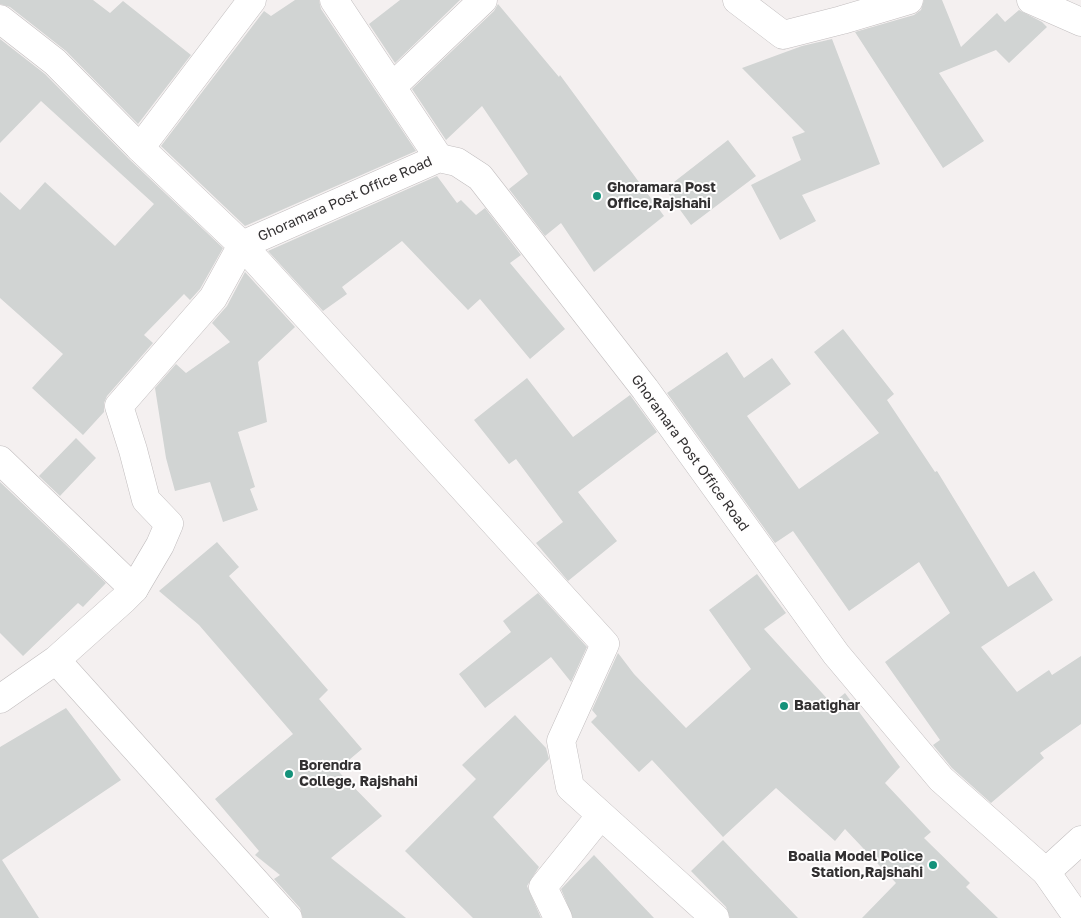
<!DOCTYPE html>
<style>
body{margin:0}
canvas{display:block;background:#f4f0f0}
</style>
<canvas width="1081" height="918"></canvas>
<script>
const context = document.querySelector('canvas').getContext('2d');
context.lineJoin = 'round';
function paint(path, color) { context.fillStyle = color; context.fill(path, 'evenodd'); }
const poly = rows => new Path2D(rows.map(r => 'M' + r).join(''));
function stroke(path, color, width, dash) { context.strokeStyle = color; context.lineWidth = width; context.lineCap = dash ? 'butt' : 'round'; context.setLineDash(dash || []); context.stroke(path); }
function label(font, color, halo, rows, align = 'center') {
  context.font = font + ' "Golos Text",sans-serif'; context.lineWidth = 4; context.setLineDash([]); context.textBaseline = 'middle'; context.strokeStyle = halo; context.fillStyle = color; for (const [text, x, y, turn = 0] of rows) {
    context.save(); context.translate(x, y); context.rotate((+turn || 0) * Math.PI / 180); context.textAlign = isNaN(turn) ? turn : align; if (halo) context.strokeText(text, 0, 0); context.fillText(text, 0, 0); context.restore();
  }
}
const building = poly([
 [0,0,93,0,110,13,123,1,191,55,138,124,66,51,10,7,0,4],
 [295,0,319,0,321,9,416,151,245,226,161,146,264,11,271,16],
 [400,0,460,0,395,63,369,24],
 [924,0,942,0,961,47,997,13,1005,22,1019,10,1042,22,1047,27,1009,63,996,50,939,73,984,141,943,168,855,32,914,15,921,10],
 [498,4,559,77,560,75,664,216,594,272,561,223,545,236,509,189,528,174,482,106,446,140,412,89,494,11],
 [0,39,45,74,129,159,223,248,200,289,190,300,184,294,144,335,153,343,107,396,104,403,104,412,83,435,32,388,63,354,0,298,0,192,20,210,45,182,115,246,154,204,41,101,0,143],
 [832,39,880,164,802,195,816,221,780,240,751,185,801,160,792,137,805,132,742,68,802,46],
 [728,140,756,176,691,225,665,189],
 [437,176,457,203,461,200,476,215,485,208,521,255,510,263,565,329,530,359,480,299,468,310,402,241,342,287,347,294,323,311,268,251],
 [245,272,295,327,258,362,267,422,238,432,255,487,250,489,258,510,223,522,210,482,175,491,166,458,155,388,176,364,186,373,230,342,212,323,227,306],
 [843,329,894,394,887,400,935,472,937,471,1008,587,1034,571,1053,600,981,647,1017,692,1049,670,1052,675,1081,656,1081,724,1040,753,1044,758,991,803,952,768,933,745,940,740,885,662,950,613,919,562,849,611,793,531,775,543,667,393,727,352,744,378,772,358,791,384,747,416,799,489,879,433,814,352],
 [527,378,573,437,630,395,657,432,578,492,617,541,568,581,536,543,563,522,516,459,509,464,474,420],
 [76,438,96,458,60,496,39,476],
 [0,482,106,583,83,607,78,603,23,656,0,633],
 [217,542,239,567,229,576,328,690,319,699,362,749,337,770,382,816,331,858,406,918,303,918,300,908,274,879,280,875,255,855,259,851,215,799,293,734,199,625,159,591],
 [757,574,786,613,764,629,832,704,845,693,900,767,885,783,931,832,924,838,970,883,966,887,998,918,862,918,896,883,845,829,835,841,776,788,723,837,652,760,639,772,591,722,597,716,592,710,618,653,634,674,686,728,751,669,709,610],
 [538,593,587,647,571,682,551,657,485,708,459,674,511,632,503,621],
 [66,708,121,780,2,860,39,918,0,918,0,747],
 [515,715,546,748,549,759,493,817,539,867,527,886,541,918,473,918,405,851,476,779,462,765],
 [723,840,798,918,730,918,726,907,691,871],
 [594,855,654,918,573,918,561,889]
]);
const street = poly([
 [334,0,439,158],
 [737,0,783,35,842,20,909,0],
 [1031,0,1081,22],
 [392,87,483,0],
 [140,148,252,0],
 [242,245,605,644,561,741,570,787,601,815],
 [0,460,134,589],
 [1046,872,1081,840],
 [558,918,543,887,601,815,715,918]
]);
const secondary = poly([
 [0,19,55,62,140,148,242,245],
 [242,245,439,158,457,162,480,177,645,389,836,654,941,779,1046,872,1078,918],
 [56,660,288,918],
 [0,699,56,660,123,600,134,589,160,545,169,524,146,500,133,450,119,406,213,298,242,245]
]);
const markers = [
 [597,196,5,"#14927a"],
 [784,706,5,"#14927a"],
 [289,774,5,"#14927a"],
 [933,865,5,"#14927a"]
];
const poiNames = [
 ["Ghoramara Post",607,188],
 ["Office,Rajshahi",607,204],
 ["Baatighar",794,706],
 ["Borendra",299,766],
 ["College, Rajshahi",299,782],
 ["Boalia Model Police",923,857,"right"],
 ["Station,Rajshahi",923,873,"right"]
];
const streetNames = [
 ["Ghoramara Post Office Road",345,199,-24],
 ["Ghoramara Post Office Road",690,453,54]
];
paint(building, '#d1d4d3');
stroke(street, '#c2bebf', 29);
stroke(secondary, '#c2bebf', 29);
stroke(street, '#fff', 28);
stroke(secondary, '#fff', 28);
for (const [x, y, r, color] of markers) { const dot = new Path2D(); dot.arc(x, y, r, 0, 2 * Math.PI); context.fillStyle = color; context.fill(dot); stroke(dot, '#fffefe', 2); }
label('bold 14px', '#323031', '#fffefe', poiNames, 'left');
label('14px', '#323031', '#fffefe', streetNames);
</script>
